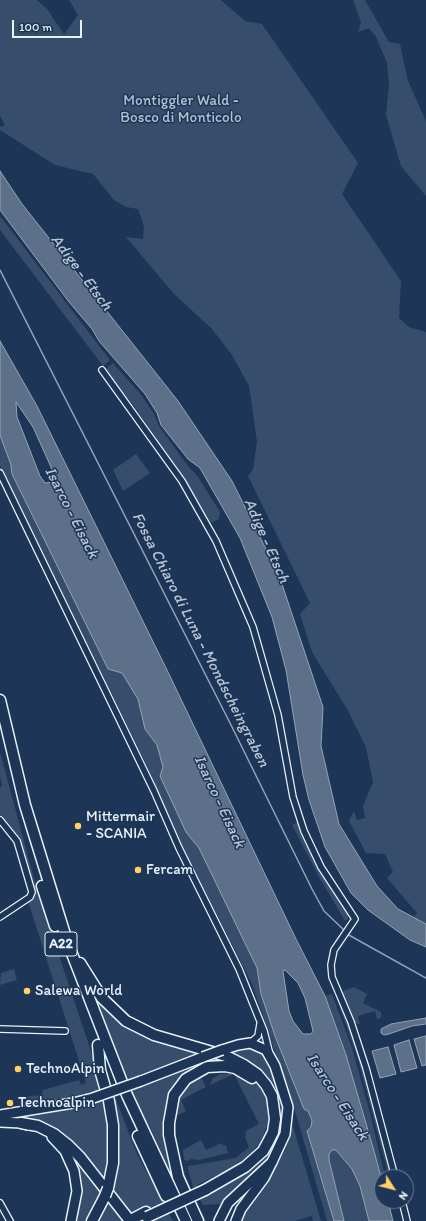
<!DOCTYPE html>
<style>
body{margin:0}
#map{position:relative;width:426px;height:1221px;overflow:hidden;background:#1d3557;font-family:Itim,sans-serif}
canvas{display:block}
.north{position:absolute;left:374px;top:1169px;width:40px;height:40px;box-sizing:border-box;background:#1d3557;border:1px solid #6e8097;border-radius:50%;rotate:126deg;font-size:11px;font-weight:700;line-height:16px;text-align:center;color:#e8f1f8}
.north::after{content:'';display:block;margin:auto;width:14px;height:18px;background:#ffd166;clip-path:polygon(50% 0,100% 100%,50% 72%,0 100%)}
.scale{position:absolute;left:12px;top:20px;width:70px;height:18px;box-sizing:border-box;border:2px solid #e8f1f8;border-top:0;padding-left:5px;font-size:12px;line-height:14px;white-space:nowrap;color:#e8f1f8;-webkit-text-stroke:3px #1d3557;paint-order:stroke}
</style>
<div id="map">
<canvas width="426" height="1221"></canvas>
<div class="north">N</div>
<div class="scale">100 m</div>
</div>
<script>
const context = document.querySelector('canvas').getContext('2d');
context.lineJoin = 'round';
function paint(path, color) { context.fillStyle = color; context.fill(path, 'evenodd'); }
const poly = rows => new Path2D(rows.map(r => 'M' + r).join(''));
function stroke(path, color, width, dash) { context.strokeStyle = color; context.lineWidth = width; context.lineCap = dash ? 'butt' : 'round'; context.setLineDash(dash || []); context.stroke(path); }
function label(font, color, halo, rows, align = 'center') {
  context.font = font + ' Itim,sans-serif'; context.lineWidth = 3; context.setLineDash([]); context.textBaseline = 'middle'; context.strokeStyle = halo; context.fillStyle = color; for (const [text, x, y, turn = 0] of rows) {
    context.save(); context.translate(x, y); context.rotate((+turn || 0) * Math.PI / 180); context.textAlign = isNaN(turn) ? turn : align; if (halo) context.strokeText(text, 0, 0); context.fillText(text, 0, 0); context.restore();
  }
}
const green = poly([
 [0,0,37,0,47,9,64,34,78,15,69,0,221,0,245,21,262,24,358,163,342,194,401,281,399,318,409,327,426,332,426,924,413,918,417,913,387,878,393,872,385,854,366,853,349,821,354,811,357,820,365,818,363,806,373,782,366,747,347,709,312,652,300,614,310,603,248,476,253,469,257,442,249,386,232,355,212,329,174,294,126,237,143,239,144,227,138,209,126,207,114,200,93,174,55,165,0,130,0,127,5,125,0,116],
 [353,0,365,0,389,42,400,44,408,81,426,121,426,196,401,166,386,115,389,85,387,63,376,37,369,28,358,32,361,22],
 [0,216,110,360,103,366,0,230],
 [113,363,142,396,154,414,159,426,188,466,198,477,220,512,219,519,211,523,176,467,134,406,115,383,106,369],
 [0,435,11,465,12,474,108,669,122,673,138,699,145,729,157,745,186,832,199,847,257,968,261,994,275,1036,304,1109,308,1111,312,1120,311,1127,307,1131,334,1221,327,1221,296,1114,252,984,182,846,146,764,0,466],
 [136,454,150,473,123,491,113,470],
 [0,752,38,893,104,1090,112,1133,106,1186,52,1133,0,1120,20,1109,23,1097,42,1095,43,1090,79,1080,81,1085,86,1083,28,901,32,898,18,839,0,818,0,788,2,785,0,776],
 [298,822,320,869,349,915,348,919,345,921,319,877,292,825],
 [14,969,17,980,0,985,1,973],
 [84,976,125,1023,218,1055,260,1083,225,1064,185,1077,167,1122,195,1221,192,1221,150,1127,128,1088],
 [201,1054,142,1082,141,1076],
 [354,987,367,994,363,1003,381,1012,381,1018,377,1019,375,1011,358,1016,360,1024,354,1023,342,993,345,990],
 [332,994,352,1048,370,1113,385,1177,382,1177,382,1181,346,1055,325,996],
 [338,1002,347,1020,361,1058,393,1177,389,1177,388,1173,358,1059],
 [245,1046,262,1052,267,1057,284,1103,283,1129,270,1159,223,1204,203,1205,193,1187,188,1169,188,1166,236,1158,249,1147,245,1137,246,1135,245,1131,259,1124,234,1074,210,1085,212,1079,220,1074,242,1073,254,1081,261,1088,266,1099,269,1120,261,1142,249,1155,235,1166,197,1185,199,1194,229,1180,273,1136,272,1091,222,1053],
 [211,1070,200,1075,206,1087,181,1100,186,1111,176,1116,174,1121,177,1150,190,1188,206,1221,203,1221,176,1157,174,1151,173,1108,188,1081],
 [114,1094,137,1154,173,1221,144,1221,160,1213,156,1205,131,1217,110,1191,110,1095],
 [292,1123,321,1221,313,1221,312,1216,295,1221,239,1221,285,1150],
 [201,1140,206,1150,222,1143,223,1146,226,1145,228,1153,199,1160,191,1159,188,1161,184,1160,183,1150],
 [332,1150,336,1150,352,1169,360,1186,369,1221,344,1221,329,1160,329,1154],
 [69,1152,104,1192,90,1221,73,1221,76,1209],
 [108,1198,124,1221,95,1221]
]);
const water = poly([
 [0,171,22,204,178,401,232,481,279,575,323,707,321,746,339,824,377,886,398,909,426,924,426,947,410,940,368,910,351,893,325,847,309,800,303,775,286,670,272,617,240,538,200,468,188,459,161,425,157,413,145,394,99,341,92,329,69,302,0,210,0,171],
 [0,341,37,406,167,670,296,939,325,996,346,1055,374,1151,382,1181,382,1201,386,1201,389,1205,393,1221,369,1221,360,1186,352,1169,336,1150,332,1150,329,1154,329,1160,344,1221,334,1221,307,1131,311,1127,312,1120,308,1111,304,1109,275,1036,261,994,257,968,199,848,186,832,160,776,163,767,157,745,145,729,138,699,122,673,108,669,12,474,11,465,0,435,0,341],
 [16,402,33,427,51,467,54,482,45,483,40,476,17,417,16,402],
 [285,970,298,983,305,998,313,1031,311,1034,303,1034,293,1021,289,1011,283,971,285,970],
 [426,1018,426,1024,412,1026,389,1034,384,1035,381,1033,381,1029,391,1024,426,1018],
 [426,1036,426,1065,422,1066,414,1039,426,1036],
 [409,1040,417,1068,401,1072,394,1045,409,1040],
 [388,1047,396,1074,380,1078,372,1051,388,1047]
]);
const stream = poly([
 [0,270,230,723,312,889,324,911,345,931],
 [347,934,426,978]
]);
const minor = poly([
 [102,370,182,481,216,541,253,627,278,715,293,797,304,831,321,867,355,919,334,950,331,965,332,977,351,1022,366,1068,395,1177],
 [0,473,154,791,179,848,239,969,264,1031,270,1055],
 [0,820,17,841,32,892,30,897,0,917],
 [0,1029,65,1031],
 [250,1043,258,1036,260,1024],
 [402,1201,407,1221],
 [0,1203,10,1221]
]);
const primary = poly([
 [141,1081,203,1057],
 [0,1115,73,1103,93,1098],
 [0,1122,21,1123,28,1125],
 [52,1137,65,1151,74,1171,77,1191,71,1221],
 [219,1221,228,1203,272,1162,285,1134,288,1107,275,1066,266,1050,250,1043,238,1045,222,1050]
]);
const trunk = poly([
 [236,1221,241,1209,264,1178,272,1162]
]);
const motorway = poly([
 [0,700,25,805,67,941,127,1095,186,1221],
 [42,886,55,926],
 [80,963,102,998,126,1021,154,1035,226,1056,244,1065,257,1074,266,1085,272,1096,275,1119,273,1132,268,1142,263,1151,245,1167,205,1190],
 [98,1045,100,1070,109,1101,113,1125,113,1163,108,1188],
 [21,1123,38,1126,54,1134,68,1145,80,1157,127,1217],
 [138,1136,166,1196],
 [92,1221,105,1196],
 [129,1221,146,1212],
 [198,1221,178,1177,169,1135,169,1123,174,1095,186,1079,207,1067,225,1066,235,1068,252,1078]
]);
const primaryBridge = poly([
 [203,1057,222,1050],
 [93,1098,141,1081]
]);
const motorwayBridge = poly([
 [105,1196,108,1188],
 [147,1217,205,1190]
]);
const markers = [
 [78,826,4,"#ffd166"],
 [138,870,4,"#ffd166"],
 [27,991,4,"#ffd166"],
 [18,1069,4,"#ffd166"],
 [10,1103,4,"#ffd166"]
];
const shields = [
 [61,944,32]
];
const shieldNames = [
 ["A22",61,944]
];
const parkNames = [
 ["Montiggler Wald -",181,101],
 ["Bosco di Monticolo",181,118]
];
const poiNames = [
 ["Mittermair",86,817],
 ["- SCANIA",86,834],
 ["Fercam",146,870],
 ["Salewa World",35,991],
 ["TechnoAlpin",26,1069],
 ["Technoalpin",18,1103]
];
const waterNames = [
 ["Adige - Etsch",81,273,53],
 ["Isarco - Eisack",71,513,63],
 ["Adige - Etsch",266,541,66],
 ["Fossa Chiaro di Luna - Mondscheingraben",200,640,63],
 ["Isarco - Eisack",219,802,65],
 ["Isarco - Eisack",337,1097,57]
];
paint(green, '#374d6c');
paint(water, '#5d7089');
stroke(water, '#95a4b5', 1);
stroke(stream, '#95a4b5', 1.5);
stroke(minor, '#e8f1f8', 8);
stroke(primary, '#e8f1f8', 12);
stroke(trunk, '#e8f1f8', 12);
stroke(motorway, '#e8f1f8', 13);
stroke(minor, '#1d3557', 5.5);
stroke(primary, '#1d3557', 9);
stroke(trunk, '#1d3557', 9);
stroke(motorway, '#1d3557', 10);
stroke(primaryBridge, '#e8f1f8', 12, []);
stroke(motorwayBridge, '#e8f1f8', 13, []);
stroke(primaryBridge, '#1d3557', 9);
stroke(motorwayBridge, '#1d3557', 10);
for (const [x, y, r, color] of markers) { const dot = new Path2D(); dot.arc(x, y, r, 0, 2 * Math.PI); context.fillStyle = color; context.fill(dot); stroke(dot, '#1d3557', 1.5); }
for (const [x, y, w] of shields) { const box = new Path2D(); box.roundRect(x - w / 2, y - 12, w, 24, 3); context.fillStyle = '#1d3557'; context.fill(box); stroke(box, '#e8f1f8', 1); }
label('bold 14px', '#e8f1f8', null, shieldNames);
label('15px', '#b3c0ce', '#1d3557', parkNames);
label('15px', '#e8f1f8', '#1d3557', poiNames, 'left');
label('italic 16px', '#b7c4d1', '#1d3557', waterNames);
</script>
